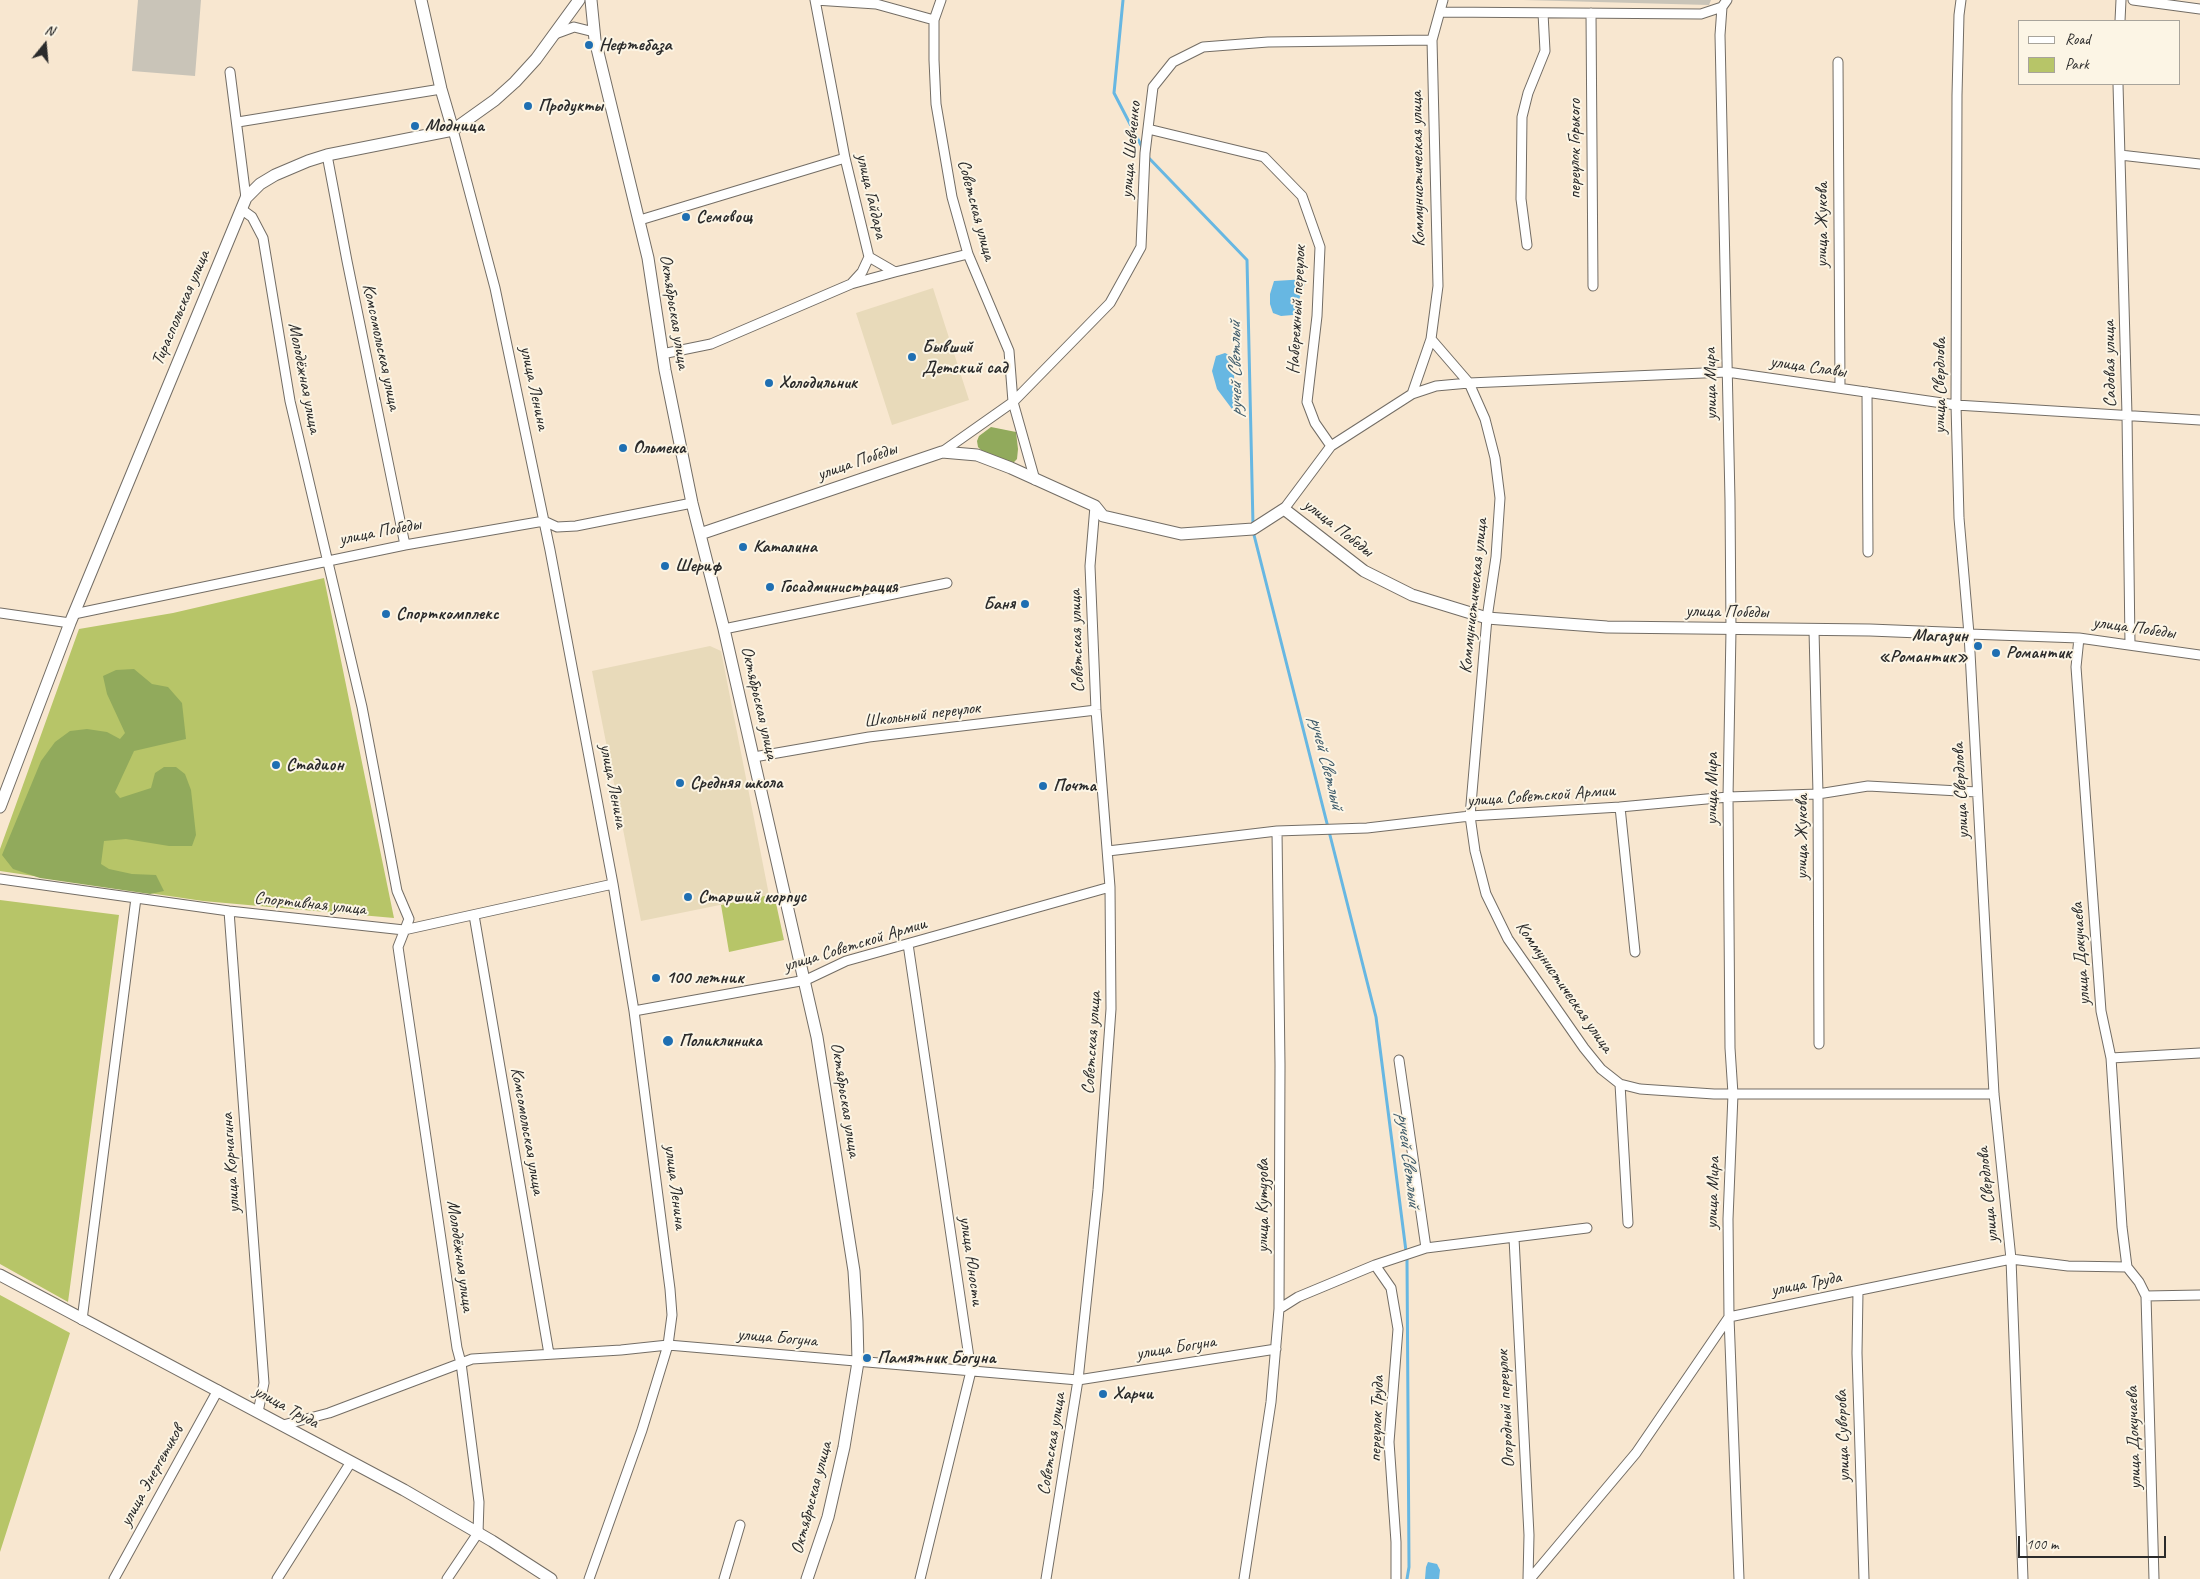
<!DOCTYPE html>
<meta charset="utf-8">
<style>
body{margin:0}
#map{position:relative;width:2200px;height:1579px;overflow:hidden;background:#f8e7d0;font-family:Caveat,sans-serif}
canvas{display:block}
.legend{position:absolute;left:2018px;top:20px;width:162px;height:65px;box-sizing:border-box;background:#fcf5e5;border:1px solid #a8a49b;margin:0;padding:6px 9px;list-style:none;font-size:15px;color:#2b2b2b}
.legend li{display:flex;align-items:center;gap:10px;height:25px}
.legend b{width:25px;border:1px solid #a8a49b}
.north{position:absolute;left:20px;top:20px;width:50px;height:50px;-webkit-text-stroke:4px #fcf5e5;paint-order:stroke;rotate:17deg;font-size:14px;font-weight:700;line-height:20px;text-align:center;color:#2b2b2b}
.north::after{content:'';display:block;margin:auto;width:18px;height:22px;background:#2b2b2b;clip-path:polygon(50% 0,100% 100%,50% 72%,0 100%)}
.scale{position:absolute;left:2018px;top:1536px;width:148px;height:22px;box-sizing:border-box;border:2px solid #2b2b2b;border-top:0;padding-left:6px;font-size:15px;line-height:18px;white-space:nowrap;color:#2b2b2b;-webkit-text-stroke:4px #fcf5e5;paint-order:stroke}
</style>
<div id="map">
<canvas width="2200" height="1579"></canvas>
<ul class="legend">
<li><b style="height:6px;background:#fff"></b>Road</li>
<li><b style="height:14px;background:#b7c568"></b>Park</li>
</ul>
<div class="north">N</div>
<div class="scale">100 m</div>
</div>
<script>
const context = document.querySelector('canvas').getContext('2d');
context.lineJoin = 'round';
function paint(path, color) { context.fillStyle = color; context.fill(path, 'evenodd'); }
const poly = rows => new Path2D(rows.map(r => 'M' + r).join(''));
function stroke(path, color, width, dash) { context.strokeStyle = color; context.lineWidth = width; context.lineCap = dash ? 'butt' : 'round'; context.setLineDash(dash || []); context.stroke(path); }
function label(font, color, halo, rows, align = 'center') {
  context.font = font + ' Caveat,sans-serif'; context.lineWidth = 4; context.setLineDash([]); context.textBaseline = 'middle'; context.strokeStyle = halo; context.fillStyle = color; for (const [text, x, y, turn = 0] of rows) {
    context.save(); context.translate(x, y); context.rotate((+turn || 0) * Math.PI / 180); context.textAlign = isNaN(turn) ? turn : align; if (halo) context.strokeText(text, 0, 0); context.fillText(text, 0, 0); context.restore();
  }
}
const built = poly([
 [933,288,969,400,892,425,856,313],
 [710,646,721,651,769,895,641,921,592,671]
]);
const industrial = poly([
 [138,0,201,0,195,76,132,71],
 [1523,0,1711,0,1709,5]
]);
const green = poly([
 [324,578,394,918,203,901,0,871,0,849,79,629,173,613],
 [774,894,784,940,729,952,721,905],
 [0,900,119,915,68,1302,0,1264],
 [0,1295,70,1333,0,1552]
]);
const forest = poly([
 [991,427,1016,432,1018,449,1017,459,1014,462,1011,464,983,452,978,447,977,441,979,436],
 [134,669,152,684,168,687,182,703,186,739,134,751,115,792,120,798,151,788,155,773,164,767,176,767,185,774,191,790,196,835,192,846,169,846,126,839,104,841,101,864,109,869,132,874,156,875,164,891,150,894,40,878,13,869,2,855,41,761,55,742,70,731,87,729,107,732,120,739,125,733,107,694,103,676,116,670]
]);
const water = poly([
 [1307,279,1293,315,1281,316,1273,313,1270,304,1270,294,1274,281],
 [1225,353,1233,357,1235,393,1235,404,1232,409,1217,389,1212,371,1216,356],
 [1428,1562,1437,1564,1440,1570,1439,1579,1425,1579,1426,1567]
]);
const stream = poly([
 [1123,0,1114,93,1143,149],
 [1146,155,1247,260,1253,525],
 [1253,531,1376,1017,1407,1259,1409,1567,1407,1579]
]);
const minor = poly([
 [815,0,876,4,934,20],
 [941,0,934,20,934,60,936,104,952,197,968,254,1009,351,1013,402,1035,480],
 [1727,0,1722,7,1720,35,1730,500,1731,630,1728,797,1730,1048,1733,1094,1728,1219,1729,1317,1739,1579],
 [1961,0,1959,15,1957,95,1956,405,1959,518,1969,634,1994,1094,2011,1259,2023,1579],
 [2133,0,2200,9],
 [1440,12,1701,14,1722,7],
 [1591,13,1593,286],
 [2120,21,2121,0],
 [555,34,574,27,594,32],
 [1838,62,1840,387],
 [230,72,246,198],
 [2118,84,2127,415,2130,644],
 [238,122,441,89],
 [1148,129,1264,157,1302,196,1320,247,1317,316,1307,402,1315,423,1331,446],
 [453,130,495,288,550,550,613,884,634,1011,670,1289,672,1315,668,1345,642,1430,589,1579],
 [327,155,347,261,405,545],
 [2120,155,2200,164],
 [241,209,252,217,263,238,290,401,362,707,397,891,409,919,398,947,457,1348,461,1363,479,1502,478,1533,447,1579],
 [640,220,845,158],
 [1527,245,1521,199,1522,117,1528,93,1545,51,1543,13],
 [869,257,895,272,968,254],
 [851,284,895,272],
 [1431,339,1469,383,1485,419,1495,458,1500,498,1496,557,1487,618,1470,816,1475,851,1486,894,1508,939,1584,1048,1601,1069,1620,1084,1640,1089,1714,1094,1994,1094],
 [662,354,711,344,851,284,862,272,869,257,845,158,815,0],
 [1867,392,1868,552],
 [1412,394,1436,386,1469,383,1727,372,1956,405,2200,420],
 [942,452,1013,402,1110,303,1141,247,1145,153,1153,87,1173,62,1203,47,1268,42,1432,40],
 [1284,509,1331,446,1412,394,1431,339,1438,286,1432,40,1443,0],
 [0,613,70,623],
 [74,614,405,545,544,521,557,527,576,526,692,503],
 [724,629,947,583],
 [1814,630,1818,794,1819,1044],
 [1969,634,2079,638,2200,655],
 [2079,638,2076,667,2101,1011,2111,1058,2122,1227,2127,1267],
 [754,757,869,737,1096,710],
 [1620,807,1635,952],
 [1108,851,1277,831,1367,828,1470,816,1620,807,1728,797,1818,794,1868,786,1977,792],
 [0,879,229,911,404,930,613,884],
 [229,911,264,1383,258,1412],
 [474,915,549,1354],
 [908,944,971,1371,920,1579],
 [634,1011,806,980,846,961,1110,887],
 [2111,1058,2200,1053],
 [1399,1060,1426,1248],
 [1620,1084,1628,1223],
 [1514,1238,1529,1535,1528,1579],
 [1375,1265,1391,1288,1398,1329,1389,1442,1396,1542,1396,1579],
 [1858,1292,1857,1353,1864,1579],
 [2146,1296,2154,1579],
 [1279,1309,1298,1297,1375,1265,1426,1248,1587,1228],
 [82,1320,136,898],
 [283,1425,329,1413,472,1359,621,1350,668,1345,1078,1380,1276,1349],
 [114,1579,218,1390],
 [277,1579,351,1462],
 [724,1579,740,1525],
 [1046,1579,1078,1380,1098,1190,1111,1009,1110,887,1096,710,1090,566,1095,506],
 [1244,1579,1271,1402,1279,1309,1280,1065,1277,831],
 [1530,1579,1636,1453,1729,1317,2011,1259,2068,1266,2127,1267,2139,1282,2146,1296,2200,1295]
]);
const tertiary = poly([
 [421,0,441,89,453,130],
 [591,0,595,40,648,258,665,370,692,503,724,629,817,1037,854,1271,857,1321,858,1362,844,1447,828,1517,807,1579],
 [700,534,942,452,977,455,1011,468,1095,506,1103,516,1181,534,1253,529,1284,509,1364,571,1412,595,1487,618,1607,627,1870,630,1969,634],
 [0,807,70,623,246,198,260,184,275,175,308,161,327,155,453,130,495,100,515,82,536,59,579,0],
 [0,1275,404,1490,492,1541,551,1579]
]);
const markers = [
 [589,45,5,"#1f6fb2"],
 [528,106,5,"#1f6fb2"],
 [415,126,5,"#1f6fb2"],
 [686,217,5,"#1f6fb2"],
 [912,357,5,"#1f6fb2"],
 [769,383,5,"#1f6fb2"],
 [623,448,5,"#1f6fb2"],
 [743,547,5,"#1f6fb2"],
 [665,566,5,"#1f6fb2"],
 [770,587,5,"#1f6fb2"],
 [1025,604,5,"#1f6fb2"],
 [386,614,5,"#1f6fb2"],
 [1978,646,5,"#1f6fb2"],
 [1996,653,5,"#1f6fb2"],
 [276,765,5,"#1f6fb2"],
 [680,783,5,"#1f6fb2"],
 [1043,786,5,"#1f6fb2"],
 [688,897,5,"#1f6fb2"],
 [656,978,5,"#1f6fb2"],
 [668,1041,6,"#1f6fb2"],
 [867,1358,5,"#1f6fb2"],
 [1103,1394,5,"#1f6fb2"]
];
const poiNames = [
 ["Нефтебаза",599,45],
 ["Продукты",538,106],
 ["Модница",425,126],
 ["Семовощ",696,217],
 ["Бывший",922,347],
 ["Детский сад",922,368],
 ["Холодильник",779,383],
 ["Ольмека",633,448],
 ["Каталина",753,547],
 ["Шериф",675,566],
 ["Госадминистрация",780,587],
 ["Баня",1015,604,"right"],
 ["Спорткомплекс",396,614],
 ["Магазин",1968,636,"right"],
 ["«Романтик»",1968,657,"right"],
 ["Романтик",2006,653],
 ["Стадион",286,765],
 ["Средняя школа",690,783],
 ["Почта",1053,786],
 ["Старший корпус",698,897],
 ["100 летник",666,978],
 ["Поликлиника",679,1041],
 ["Памятник Богуна",877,1358],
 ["Харчи",1113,1394]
];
const streetNames = [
 ["переулок Горького",1575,149,-90],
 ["улица Шевченко",1131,150,-85],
 ["Коммунистическая улица",1418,169,-91],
 ["улица Гайдара",871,196,77],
 ["Советская улица",976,210,75],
 ["улица Жукова",1822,225,-90],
 ["Тираспольская улица",181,308,-67],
 ["Набережный переулок",1297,310,-87],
 ["Октябрьская улица",674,312,81],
 ["Комсомольская улица",381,347,78],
 ["Садовая улица",2110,364,-91],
 ["улица Славы",1808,367,8],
 ["Молодёжная улица",304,378,79],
 ["улица Мира",1711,384,-91],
 ["улица Свердлова",1940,386,-90],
 ["улица Ленина",534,388,78],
 ["улица Победы",857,462,-19],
 ["улица Победы",1338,528,38],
 ["улица Победы",380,532,-11],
 ["Коммунистическая улица",1474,596,-84],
 ["улица Победы",1727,612,1],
 ["улица Победы",2134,628,8],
 ["Советская улица",1077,641,-92],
 ["Октябрьская улица",759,703,77],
 ["Школьный переулок",922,715,-7],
 ["улица Ленина",613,786,79],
 ["улица Мира",1712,789,-90],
 ["улица Свердлова",1961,791,-93],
 ["улица Советской Армии",1541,796,-4],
 ["улица Жукова",1802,837,-90],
 ["Спортивная улица",310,904,6],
 ["улица Советской Армии",855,945,-17],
 ["улица Докучаева",2081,954,-94],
 ["Коммунистическая улица",1564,987,55],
 ["Советская улица",1092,1043,-86],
 ["Октябрьская улица",845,1100,81],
 ["Комсомольская улица",527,1131,80],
 ["улица Корчагина",231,1163,-94],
 ["улица Ленина",675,1187,83],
 ["улица Мира",1713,1193,-88],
 ["улица Свердлова",1988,1195,-96],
 ["улица Кутузова",1263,1206,-90],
 ["Молодёжная улица",460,1256,82],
 ["улица Юности",971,1261,82],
 ["улица Труда",1806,1284,-11],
 ["улица Богуна",777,1338,5],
 ["улица Богуна",1176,1348,-9],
 ["улица Труда",286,1407,29],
 ["Огородный переулок",1506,1409,-93],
 ["переулок Труда",1377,1419,-88],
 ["улица Суворова",1843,1436,-92],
 ["улица Докучаева",2134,1438,-92],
 ["Советская улица",1052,1444,-81],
 ["улица Энергетиков",152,1476,-61],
 ["Октябрьская улица",812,1498,-75]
];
const waterNames = [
 ["ручей Светлый",1236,369,-91],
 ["ручей Светлый",1326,763,76],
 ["ручей Светлый",1408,1160,83]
];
paint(built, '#e8daba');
paint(industrial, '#c9c4b8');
paint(green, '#b7c568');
paint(forest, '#91aa5c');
paint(water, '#67b7e2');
stroke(stream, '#67b7e2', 3);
stroke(minor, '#736d65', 11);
stroke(tertiary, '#736d65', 13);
stroke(minor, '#fff', 9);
stroke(tertiary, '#fff', 11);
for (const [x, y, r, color] of markers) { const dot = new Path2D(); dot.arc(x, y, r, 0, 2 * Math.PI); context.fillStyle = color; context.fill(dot); stroke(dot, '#fcf5e5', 2); }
label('bold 18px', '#2b2b2b', '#fcf5e5', poiNames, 'left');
label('18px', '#2b2b2b', '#fcf5e5', streetNames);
label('italic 19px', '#405c6b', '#fcf5e5', waterNames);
</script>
